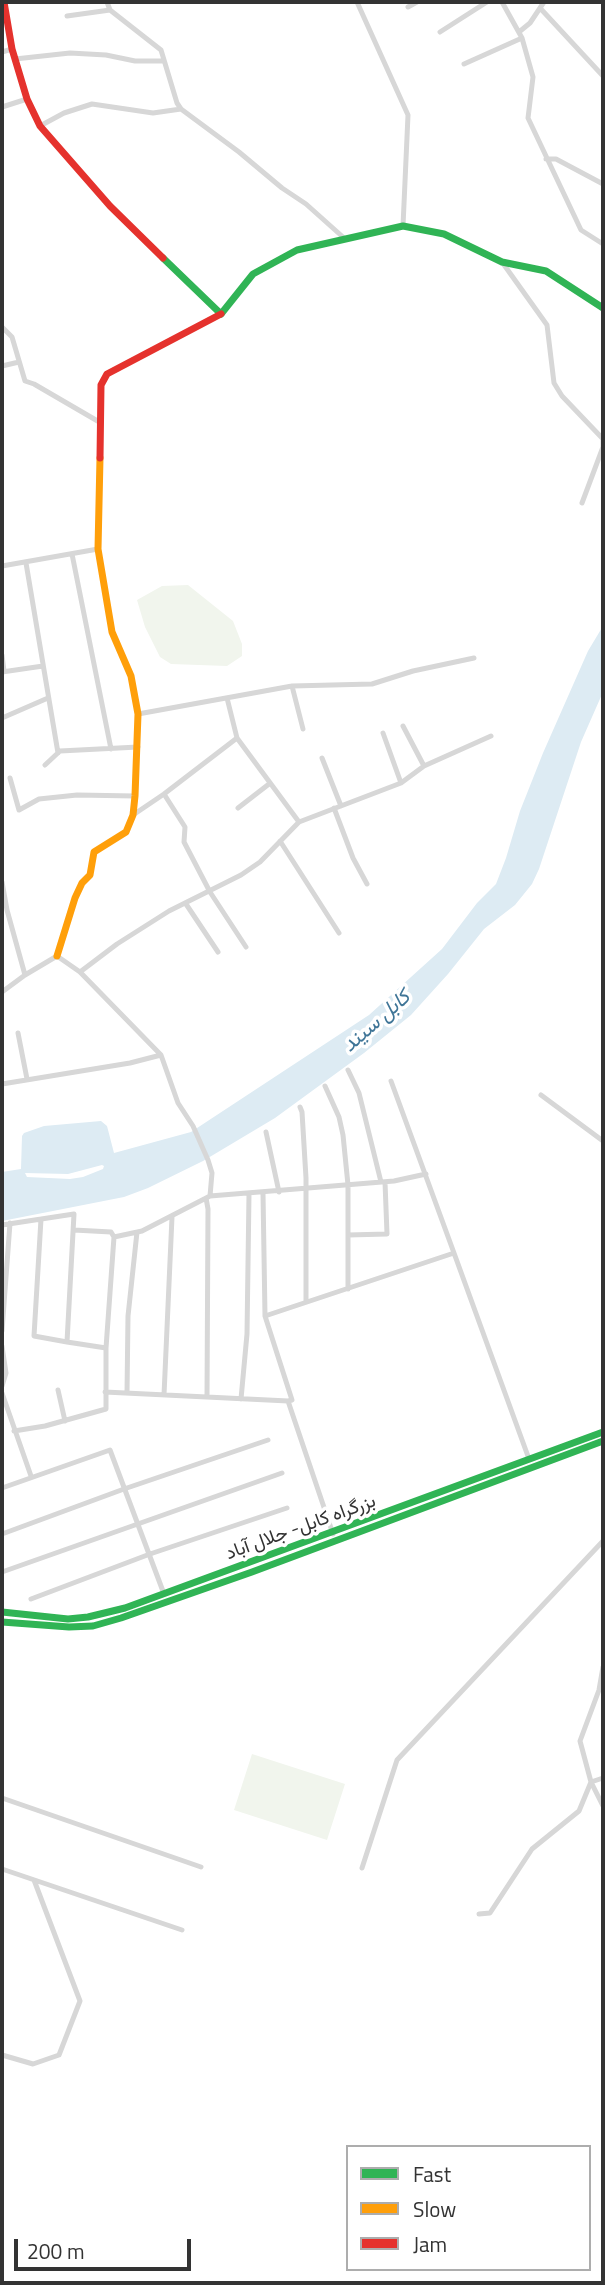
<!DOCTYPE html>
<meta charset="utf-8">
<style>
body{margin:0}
#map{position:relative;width:605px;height:2285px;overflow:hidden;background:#fff;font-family:"Titillium Web",sans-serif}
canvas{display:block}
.frame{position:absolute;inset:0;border:4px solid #333;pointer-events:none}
.legend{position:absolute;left:346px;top:2145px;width:245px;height:126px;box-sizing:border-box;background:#fff;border:2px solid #adadad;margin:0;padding:9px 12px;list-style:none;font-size:21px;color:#333}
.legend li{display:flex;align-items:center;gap:14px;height:35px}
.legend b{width:35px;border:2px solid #adadad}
.scale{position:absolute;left:14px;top:2239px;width:177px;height:32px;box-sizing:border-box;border:4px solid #333;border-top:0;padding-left:9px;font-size:21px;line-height:24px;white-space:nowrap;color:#333;-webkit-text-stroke:5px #fff;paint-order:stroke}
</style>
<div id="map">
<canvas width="605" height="2285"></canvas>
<div class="frame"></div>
<ul class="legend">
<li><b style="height:9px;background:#30b455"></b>Fast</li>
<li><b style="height:9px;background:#ff9f0a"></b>Slow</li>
<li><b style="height:9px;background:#e5322d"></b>Jam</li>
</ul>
<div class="scale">200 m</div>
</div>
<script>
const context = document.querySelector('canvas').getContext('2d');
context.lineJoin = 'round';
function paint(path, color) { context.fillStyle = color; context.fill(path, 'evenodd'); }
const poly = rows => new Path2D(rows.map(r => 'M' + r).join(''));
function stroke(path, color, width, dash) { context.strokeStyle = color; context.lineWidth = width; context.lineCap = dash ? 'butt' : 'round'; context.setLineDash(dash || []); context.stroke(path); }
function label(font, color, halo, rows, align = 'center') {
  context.font = font + ' "Titillium Web",Vazirmatn,sans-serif'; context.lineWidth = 7; context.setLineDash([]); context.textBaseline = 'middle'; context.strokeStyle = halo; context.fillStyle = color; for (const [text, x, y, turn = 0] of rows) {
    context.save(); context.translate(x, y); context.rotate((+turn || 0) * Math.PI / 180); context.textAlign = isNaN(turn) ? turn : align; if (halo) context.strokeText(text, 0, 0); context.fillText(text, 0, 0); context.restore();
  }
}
const green = poly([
 [188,585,233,621,242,644,242,656,227,666,171,664,160,657,145,627,137,600,162,586],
 [252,1754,345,1784,327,1840,234,1810]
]);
const water = poly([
 [603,626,603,692,581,742,539,869,532,884,515,905,484,929,448,974,411,1015,364,1053,275,1118,203,1161,148,1188,124,1197,2,1221,2,1172,21,1169,22,1136,24,1133,44,1126,101,1121,107,1126,114,1153,191,1132,369,1015,442,949,477,903,496,884,506,858,520,811,543,753,588,651],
 [102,1165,104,1166,103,1169,83,1177,70,1179,27,1177,25,1173,68,1174]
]);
const street = poly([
 [107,2,110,10,161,50,177,103,181,109,239,152,282,188,306,204,344,238],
 [357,2,408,115,403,226],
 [502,2,522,38,533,77,528,118,581,230,603,244],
 [408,7,417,2],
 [540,8,603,76],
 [67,16,110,10],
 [440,32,487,2],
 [519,32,530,23,544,2],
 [2,52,12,49],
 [15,59,70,53,106,55,135,61,163,61],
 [464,64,522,38],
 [2,107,27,99],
 [40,126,64,113,92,104,153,113,181,109],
 [546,159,556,159,603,184],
 [502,262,547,325,554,383,562,396,603,439,603,446],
 [2,327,12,337,25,381,34,384,101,423],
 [2,366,19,362],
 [582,503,603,447],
 [72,554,111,749],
 [26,563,58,753],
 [2,566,98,549],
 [2,655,4,671],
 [2,672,43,666],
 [292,686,303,729],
 [227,698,237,738,299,822],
 [138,714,292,686,372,684,413,671,474,658],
 [2,718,48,698],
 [403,726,424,766],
 [383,733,401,783],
 [322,758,341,806],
 [45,765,60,751,138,747],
 [10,778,19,810,39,799,77,795,135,796],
 [164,794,185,827,184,842,210,892,246,947],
 [238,808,269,784],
 [334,808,353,858,367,884],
 [133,815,164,794,237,738],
 [280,841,339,933],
 [2,882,7,910,25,975],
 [186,904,218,952],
 [80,972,117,944,169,911,241,875,260,862,299,822,401,783,424,766,491,736],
 [2,992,25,975,57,956,80,972,161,1055,178,1103,193,1126,208,1160,212,1173,210,1196],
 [18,1033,27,1079],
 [348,1070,359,1093,381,1182],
 [2,1084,130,1063,161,1055],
 [325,1086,339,1117,343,1135,348,1185,348,1289],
 [541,1095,603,1141],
 [300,1107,302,1112,306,1178,306,1302],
 [266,1132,279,1192],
 [263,1193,265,1316],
 [206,1198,208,1209,207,1397],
 [41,1219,34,1336,67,1342],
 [2,1225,74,1214,67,1342,106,1348],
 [74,1230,111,1232,114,1237],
 [348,1235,387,1234,385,1182],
 [454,1253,529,1459],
 [2,1331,10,1223],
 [2,1346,6,1373,2,1386],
 [58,1390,65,1421],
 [105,1392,288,1401,333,1534],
 [2,1393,31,1476],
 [127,1393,128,1316,137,1232],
 [164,1395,172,1217],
 [241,1399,247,1334,249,1194],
 [288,1401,292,1400,265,1316,454,1253,391,1081],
 [14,1431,45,1426,106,1409,106,1348,114,1237,142,1231,210,1196,394,1181,426,1174],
 [2,1488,110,1450,164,1594],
 [2,1534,124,1489,268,1440],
 [2,1572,282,1473],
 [31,1599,150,1554,287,1508],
 [603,1778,591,1782,603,1806],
 [2,1798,201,1867],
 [362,1868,397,1760,603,1541],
 [2,1869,182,1930],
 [479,1914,490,1913,532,1849,579,1811,591,1782,580,1741,599,1690,603,1667],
 [2,2055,33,2064,59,2055,80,2001,34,1880]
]);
const fast = poly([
 [163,258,221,314,253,274,297,250,403,226,444,234,502,262,546,271,603,308],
 [2,1612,68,1619,88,1617,125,1608,603,1432],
 [2,1622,69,1627,93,1626,121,1618,252,1572,603,1441]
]);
const slow = poly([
 [57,956,75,898,82,883,90,875,94,852,126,832,133,815,135,796,138,714,131,676,112,632,98,549,100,458]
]);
const jam = poly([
 [4,2,12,49,27,99,40,126,110,206,163,258],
 [100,458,101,385,107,374,221,314]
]);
const streetNames = [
 ["بزرگراه کابل- جلال آباد",301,1528,-20]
];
const waterNames = [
 ["کابل سيند",377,1022,-41]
];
paint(green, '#f1f5ed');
paint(water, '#ddebf3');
stroke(street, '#d7d7d7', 5);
stroke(fast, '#30b455', 7);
stroke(slow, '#ff9f0a', 7);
stroke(jam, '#e5322d', 7);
label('19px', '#333', '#fff', streetNames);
label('italic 21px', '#3f7597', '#fff', waterNames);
</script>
